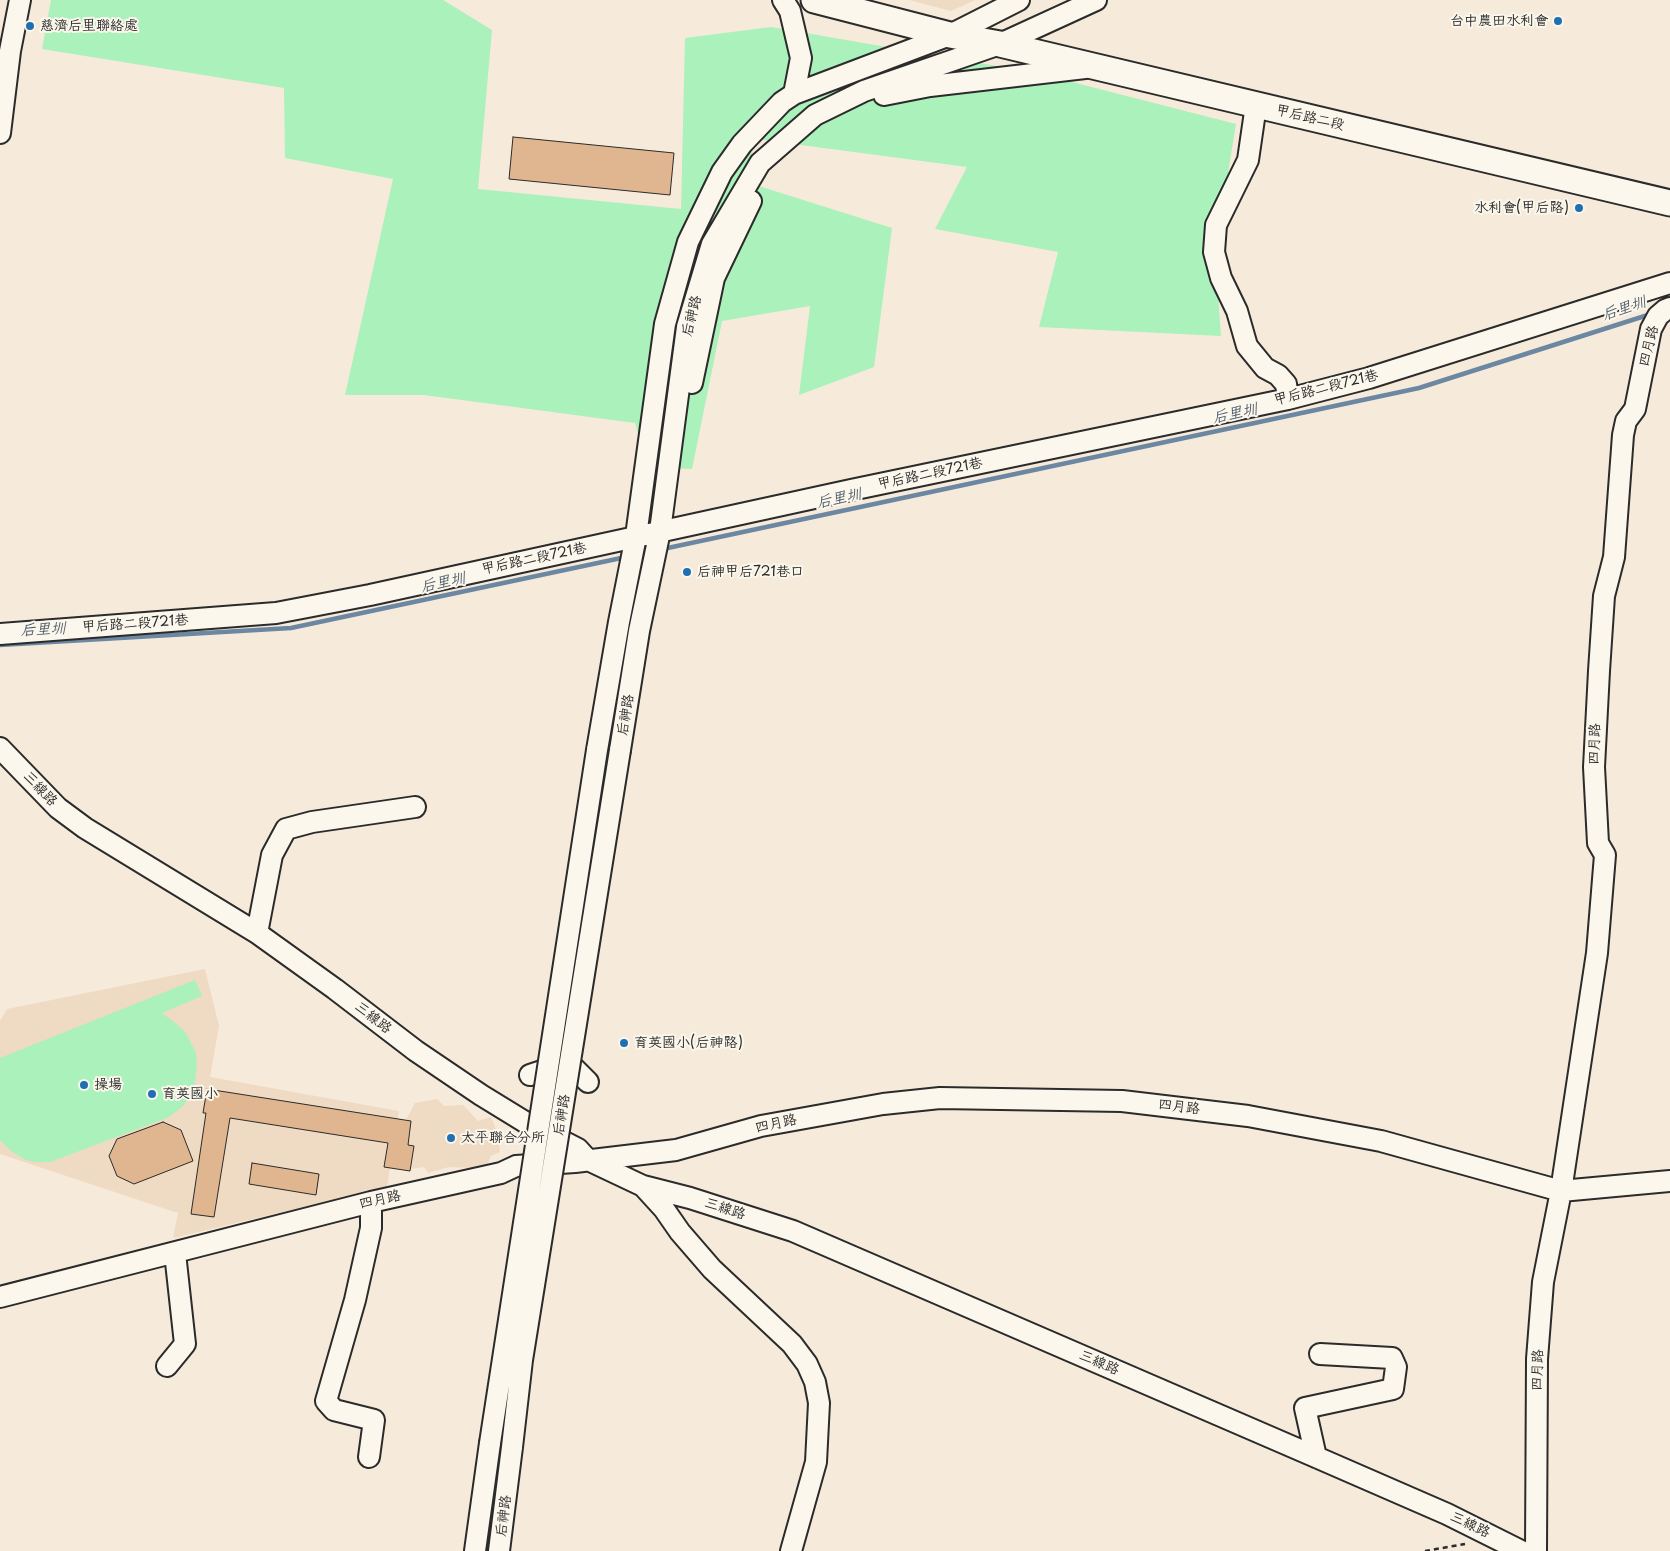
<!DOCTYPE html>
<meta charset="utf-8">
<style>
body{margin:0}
canvas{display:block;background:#f6eada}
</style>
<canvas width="1670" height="1551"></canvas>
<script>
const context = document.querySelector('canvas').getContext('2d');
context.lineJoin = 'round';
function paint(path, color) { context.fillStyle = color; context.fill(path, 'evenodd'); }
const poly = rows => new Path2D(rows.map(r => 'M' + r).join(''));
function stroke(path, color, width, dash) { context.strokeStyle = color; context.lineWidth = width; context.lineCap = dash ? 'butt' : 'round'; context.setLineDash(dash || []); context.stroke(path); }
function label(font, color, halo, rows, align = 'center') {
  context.font = font + ' "Playpen Sans","LXGW WenKai TC",sans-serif'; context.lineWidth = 4; context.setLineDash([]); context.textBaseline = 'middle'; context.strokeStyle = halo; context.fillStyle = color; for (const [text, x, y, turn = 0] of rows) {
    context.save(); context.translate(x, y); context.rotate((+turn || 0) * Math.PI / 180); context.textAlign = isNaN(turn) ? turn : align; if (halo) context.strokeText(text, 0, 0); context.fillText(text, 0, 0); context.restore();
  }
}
const built = poly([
 [909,0,975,0,951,11],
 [205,969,219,1026,210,1077,399,1111,387,1187,173,1238,178,1213,0,1154,0,1021,7,1009],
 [437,1099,444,1106,463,1105,478,1121,491,1117,498,1134,500,1152,491,1156,486,1167,473,1168,449,1167,428,1173,424,1167,410,1169,400,1142,411,1133,406,1120,415,1103]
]);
const green = poly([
 [51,0,443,0,492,30,478,189,681,209,685,38,771,27,1037,73,1236,124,1215,252,1221,336,1039,327,1058,252,935,229,967,167,756,139,743,181,892,228,874,367,799,395,810,306,722,321,692,469,648,467,635,423,424,395,345,395,393,179,285,158,284,88,42,49],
 [195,980,202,996,162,1013,179,1026,186,1033,196,1053,197,1064,195,1083,185,1104,177,1111,167,1118,50,1162,35,1162,26,1160,11,1151,0,1140,0,1058]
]);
const stream = poly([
 [663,549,1419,388,1651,314],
 [0,645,291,628,626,557]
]);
const building = poly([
 [513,137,674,153,670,195,509,179,513,137],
 [207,1089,411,1121,408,1145,414,1146,410,1171,384,1167,388,1143,230,1118,214,1217,191,1214,206,1113,203,1113,207,1089],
 [163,1122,181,1130,193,1161,134,1184,117,1176,109,1156,117,1139,163,1122],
 [252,1163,319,1174,316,1195,249,1184,252,1163]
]);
const path = poly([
 [1425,1551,1465,1544]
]);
const minor = poly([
 [783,0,790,11,801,58,794,94],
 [884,95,930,86,1085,68],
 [1256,105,1248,160,1216,225,1214,252,1221,278,1237,311,1247,346,1265,368,1278,375,1286,384,1288,399],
 [0,133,10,51,20,0],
 [692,383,714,278,751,201],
 [0,634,276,613,370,595,851,490,1288,399,1369,378,1670,283],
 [0,748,58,808,85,828,257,933,335,989,416,1051,481,1095,525,1122,578,1149,588,1160,643,1186,690,1198,793,1231,1316,1457,1447,1514,1521,1551],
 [597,750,619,622,636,536,665,324,688,242,722,172,742,144,782,102,794,94,950,35,1019,0],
 [620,750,639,631,660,531,687,327,712,244,760,163,815,115,864,91,1000,44,1096,0],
 [257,933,272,855,286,829,312,822,415,807],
 [530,1075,557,1066,575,1069,588,1082],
 [643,1186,664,1209,680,1232,712,1269,792,1344,807,1364,815,1382,819,1403,816,1462,791,1551],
 [0,1297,371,1202,501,1173,516,1166,575,1162,676,1150,761,1126,883,1104,940,1098,1122,1101,1248,1116,1381,1141,1561,1191,1670,1181],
 [167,1366,185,1344,175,1253],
 [369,1457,374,1420,334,1410,326,1401,355,1300,371,1228,371,1202],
 [1316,1457,1305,1408,1393,1389,1396,1367,1392,1358,1320,1354],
 [475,1551,490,1443],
 [499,1551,512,1447],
 [1536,1551,1537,1359,1543,1282,1561,1191,1597,953,1605,855,1598,843,1594,767,1599,671,1604,596,1614,557,1623,435,1626,421,1635,409,1651,329,1658,316,1665,310,1670,308]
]);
const major = poly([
 [814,0,950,35,1000,44,1670,203]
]);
const minorBridge = poly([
 [490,1443,597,750],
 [512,1447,522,1360,620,750]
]);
const markers = [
 [1558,21,5,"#1f6fb2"],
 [30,26,5,"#1f6fb2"],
 [1579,208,5,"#1f6fb2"],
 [687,572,5,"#1f6fb2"],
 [624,1043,5,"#1f6fb2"],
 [84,1085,5,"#1f6fb2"],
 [152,1094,5,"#1f6fb2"],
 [451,1138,5,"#1f6fb2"]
];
const poiNames = [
 ["台中農田水利會",1548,21,"right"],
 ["慈濟后里聯絡處",40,26],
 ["水利會(甲后路)",1569,208,"right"],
 ["后神甲后721巷口",697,572],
 ["育英國小(后神路)",634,1043],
 ["操場",94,1085],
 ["育英國小",162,1094],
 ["太平聯合分所",461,1138]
];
const streetNames = [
 ["甲后路二段",1310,118,13],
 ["后神路",692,316,-76],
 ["四月路",1649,346,-76],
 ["甲后路二段721巷",1326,388,-14],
 ["甲后路二段721巷",930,474,-12],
 ["甲后路二段721巷",534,559,-12],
 ["甲后路二段721巷",135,624,-4],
 ["后神路",626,715,-81],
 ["四月路",1595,744,-88],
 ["三線路",40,789,46],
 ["三線路",373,1018,38],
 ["四月路",1179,1107,7],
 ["后神路",562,1115,-81],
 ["四月路",776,1124,-12],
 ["四月路",380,1200,-12],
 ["三線路",725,1209,18],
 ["三線路",1099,1363,23],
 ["四月路",1538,1370,-88],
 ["后神路",504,1516,-83],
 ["三線路",1470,1525,25]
];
const waterNames = [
 ["后里圳",1624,309,-18],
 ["后里圳",1235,414,-12],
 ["后里圳",839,499,-12],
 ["后里圳",443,583,-12],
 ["后里圳",43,630,-3]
];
paint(built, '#efdac4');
paint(green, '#abf1bc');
stroke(stream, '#6c87a2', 4.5);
paint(building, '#e0b690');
stroke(building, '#2b2b2b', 1);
stroke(minor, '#2b2b2b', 24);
stroke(major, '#2b2b2b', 29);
stroke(path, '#2b2b2b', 2.5, [5, 4]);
stroke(minor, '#fbf7ec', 20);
stroke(major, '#fbf7ec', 25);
stroke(minorBridge, '#2b2b2b', 24, []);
stroke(minorBridge, '#fbf7ec', 20);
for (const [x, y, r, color] of markers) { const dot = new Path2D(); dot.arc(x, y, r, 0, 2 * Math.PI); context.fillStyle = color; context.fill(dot); stroke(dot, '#fbf7ec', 2); }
label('14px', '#2b2b2b', '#fbf7ec', poiNames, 'left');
label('14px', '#2b2b2b', '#fbf7ec', streetNames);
label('italic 15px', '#4b5966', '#fbf7ec', waterNames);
</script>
